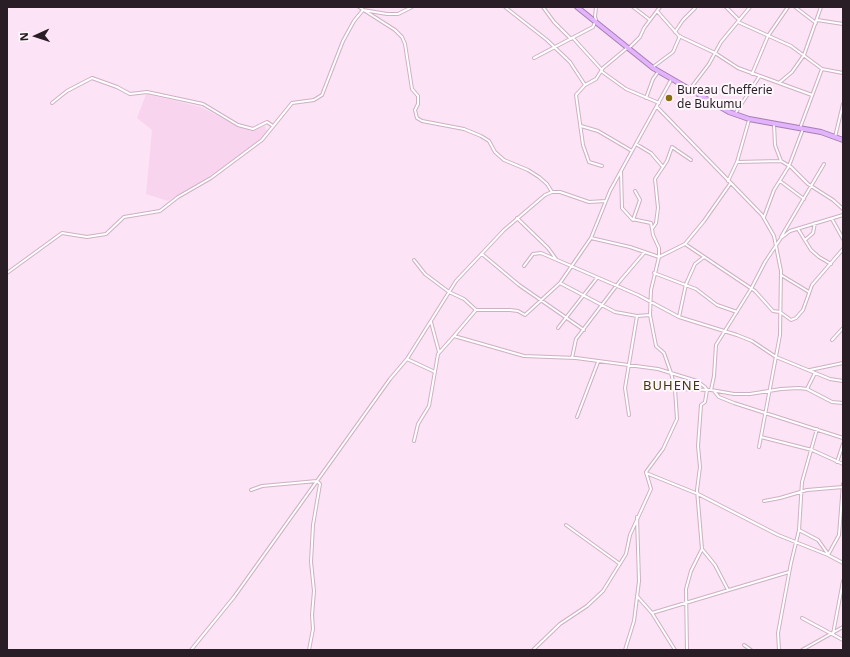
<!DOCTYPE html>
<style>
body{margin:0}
#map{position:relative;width:850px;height:657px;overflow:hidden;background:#fce3f5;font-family:"Noto Sans",sans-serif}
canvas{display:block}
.frame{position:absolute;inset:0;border:8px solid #291e26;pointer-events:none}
.north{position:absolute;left:16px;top:16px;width:40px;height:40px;-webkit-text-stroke:3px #fdf7fb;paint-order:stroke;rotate:267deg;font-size:11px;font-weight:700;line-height:16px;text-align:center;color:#291e26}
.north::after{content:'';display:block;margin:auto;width:14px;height:18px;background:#291e26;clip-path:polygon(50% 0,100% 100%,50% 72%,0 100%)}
</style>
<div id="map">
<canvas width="850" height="657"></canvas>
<div class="frame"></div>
<div class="north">N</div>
</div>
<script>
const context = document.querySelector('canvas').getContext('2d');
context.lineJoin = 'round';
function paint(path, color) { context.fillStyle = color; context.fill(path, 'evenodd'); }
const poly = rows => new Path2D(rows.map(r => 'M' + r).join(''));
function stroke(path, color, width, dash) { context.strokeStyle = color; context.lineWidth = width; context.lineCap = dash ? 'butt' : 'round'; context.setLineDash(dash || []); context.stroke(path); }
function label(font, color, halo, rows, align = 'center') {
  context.font = font + ' "Noto Sans",sans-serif'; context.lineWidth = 4; context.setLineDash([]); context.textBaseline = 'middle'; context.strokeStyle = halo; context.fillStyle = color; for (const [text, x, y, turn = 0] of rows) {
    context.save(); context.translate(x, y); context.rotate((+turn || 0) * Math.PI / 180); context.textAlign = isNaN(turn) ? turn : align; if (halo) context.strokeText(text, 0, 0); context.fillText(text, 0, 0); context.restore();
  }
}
const built = poly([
 [146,94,201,107,237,126,251,131,265,126,267,131,260,140,212,175,168,201,146,194,152,130,137,118]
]);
const street = poly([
 [359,7,395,30,402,37,405,44,412,89,418,96,418,104,415,110,417,118,422,121,464,129,481,136,489,141,495,152,504,160,528,170,539,177,547,184,552,192],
 [505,7,547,40,570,62,585,85],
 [543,7,554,22,571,39],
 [633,7,650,20],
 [726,7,739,20],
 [795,7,816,23],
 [657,11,679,36,715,53,738,68,812,95],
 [817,20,843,24],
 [738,22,791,46,822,69,843,73],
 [675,32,683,20,695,8],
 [573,38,602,70],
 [629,48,640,37,644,28,660,7],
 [534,58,593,27,596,20,595,17,596,7],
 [653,67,673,52,680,36],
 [601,71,626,89,659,103],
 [752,74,768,36,788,7],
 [779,83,792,72,804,55,821,7],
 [690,89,709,64,721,42,750,7],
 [646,98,653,79,658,72],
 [52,103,67,91,92,78,117,87,130,94,147,92,203,104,238,125,253,129,267,122,273,126],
 [657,107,762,215,774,236,781,271,780,335,759,447],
 [735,114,759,77],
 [774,124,775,145,781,161],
 [581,126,598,131,632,151],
 [800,128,822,69],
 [835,137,843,104],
 [636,144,651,153,663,167],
 [737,162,781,161,791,167,808,184,833,200,843,209],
 [602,166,589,162,583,145,576,95,585,85,596,79,603,68,627,48],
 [728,181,737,162,749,120],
 [780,181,804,199],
 [764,217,774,190,789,166,803,129],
 [517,218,548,248,556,259],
 [832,219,843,239],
 [633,220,640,200,635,191],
 [652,229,656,223,658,208,655,179,667,161,672,147,691,160],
 [798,229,811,250,819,257,831,264],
 [781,237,824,164],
 [591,238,630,247,659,257,685,244,704,221,730,184],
 [805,240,813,233,815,223],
 [685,244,755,291,773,311,780,312,791,320,796,318,803,310,812,285,843,249],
 [482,254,519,285,584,330],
 [414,260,425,274,449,292,464,299,476,310,510,310,518,311,525,315,560,283,591,238,610,191,671,80],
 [524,266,533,254,541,253,638,295,679,317,737,335,752,341,776,357,830,379,843,381],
 [7,273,62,233,87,237,106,234,124,217,160,211,178,197,211,178,262,140,292,103,314,100,322,95,343,41,354,21,363,10,387,14,398,14,412,7],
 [654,273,696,289,717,305,737,312],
 [781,275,809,292],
 [560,283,615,312,637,316],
 [679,317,686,284,695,264,704,257],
 [431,322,439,352],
 [558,328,597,278],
 [454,336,476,310],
 [832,340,843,328],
 [572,358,576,339,620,281,644,253],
 [407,359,435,372],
 [810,370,843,363],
 [675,389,711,390,734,394,750,394,781,389,799,388,807,389,832,402,843,403],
 [807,389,815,373],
 [711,390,714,376,716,345,751,289,765,262,781,238,790,231,843,215],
 [714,391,719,397,734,403,843,438],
 [629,415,625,388,637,316,650,315],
 [577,417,598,362],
 [761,437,812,450,843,464],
 [414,441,418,424,429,406,438,354,454,336,524,356,576,358,658,369,697,381,705,387,707,390,705,402,701,405,698,446,700,467,697,490,702,549,691,571,686,589,687,650],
 [837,462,843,444],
 [646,473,698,494,778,535,828,555,843,563],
 [251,490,262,486,317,481,320,484,313,525,311,562,314,591,312,615,313,629,309,650],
 [764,501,780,498,807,490,843,487],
 [566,525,620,564],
 [799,530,818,540,828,554],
 [702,549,715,565,728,590],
 [828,555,839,535,843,484],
 [637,596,652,613,789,572],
 [652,613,675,650],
 [802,618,843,640],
 [833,634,843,581],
 [744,645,751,650],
 [191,650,234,597,390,379,407,359,456,281,504,230,545,195,552,192,560,192,589,202,606,201],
 [533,650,560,624,587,606,603,591,626,554,630,535,651,489,646,472,663,449,677,419,675,389,671,373,664,353,656,346,650,315,651,290,659,257,659,248,653,235,651,223,632,219,622,208,621,171],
 [625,650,634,621,639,581,637,517],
 [779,650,778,633,791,563,799,530,802,482,817,429],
 [802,650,843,627]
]);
const highway = poly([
 [577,7,653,68,729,112,749,119,821,132,843,140]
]);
const markers = [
 [669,98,4,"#876e0e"]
];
const poiNames = [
 ["Bureau Chefferie",677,91],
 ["de Bukumu",677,105]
];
const neighbourhoodNames = [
 ["BUHENE",672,386]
];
paint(built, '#f9d4ee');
stroke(street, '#cdb0c4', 4);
stroke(highway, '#a37fb2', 6);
stroke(street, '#fff', 2);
stroke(highway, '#e4b3fe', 4);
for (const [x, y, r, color] of markers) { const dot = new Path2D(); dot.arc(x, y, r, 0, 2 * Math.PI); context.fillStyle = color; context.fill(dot); stroke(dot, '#fdf7fb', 1.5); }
label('12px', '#291e26', '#fdf7fb', poiNames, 'left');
context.letterSpacing = '1px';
label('13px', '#41350b', '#fdf7fb', neighbourhoodNames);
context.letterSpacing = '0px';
</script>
